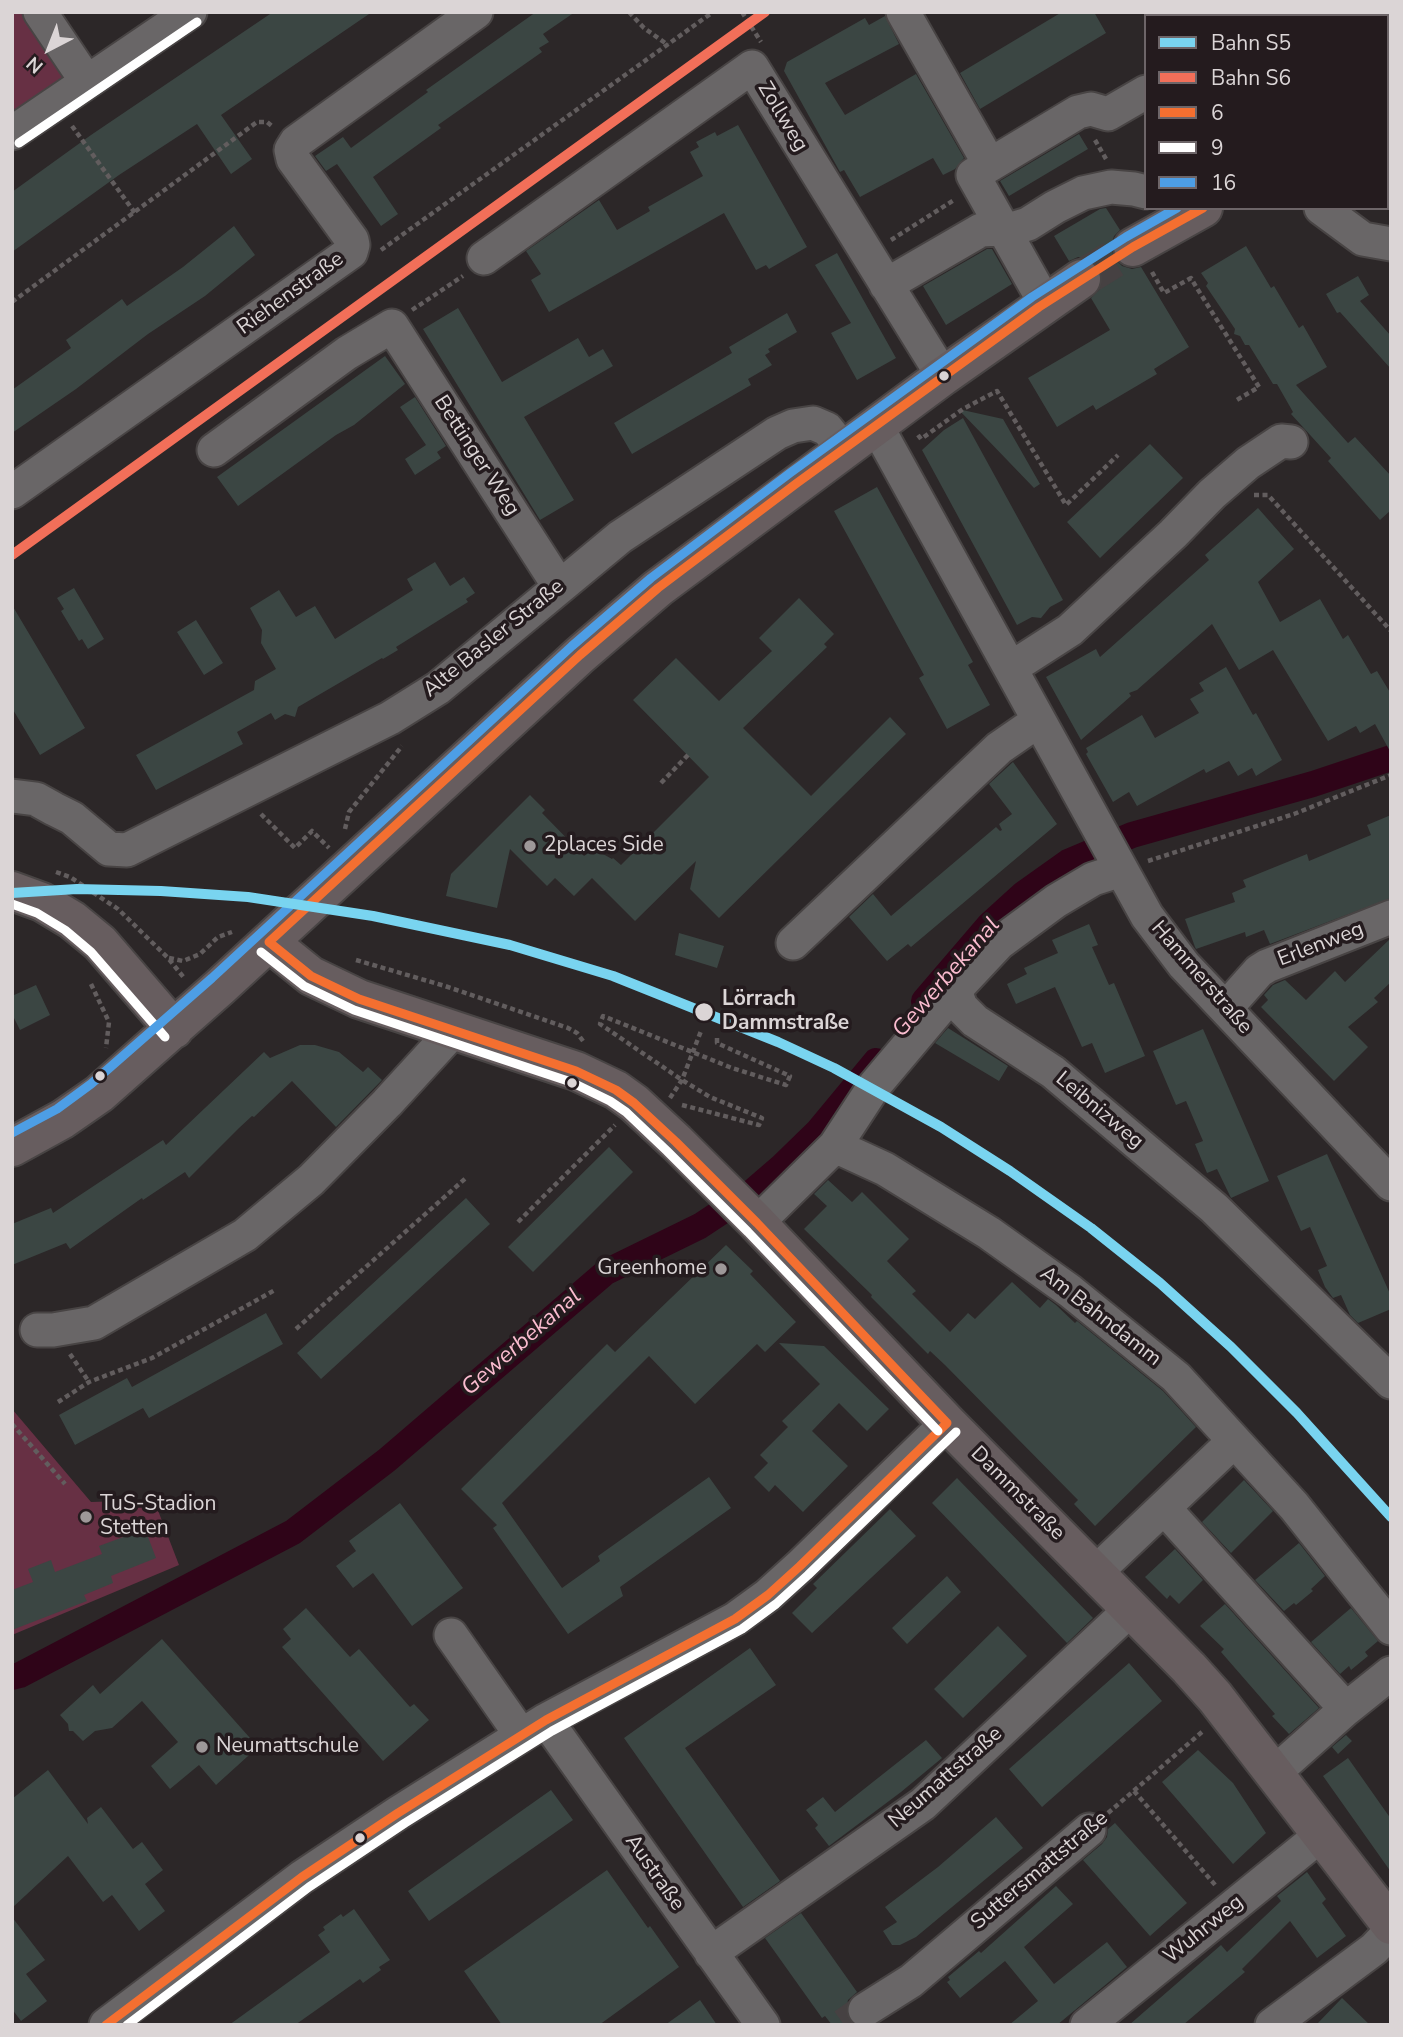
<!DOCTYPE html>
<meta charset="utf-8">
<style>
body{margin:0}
#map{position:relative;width:1403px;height:2037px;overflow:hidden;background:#2c2728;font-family:"Nunito Sans",sans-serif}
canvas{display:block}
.frame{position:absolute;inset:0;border:14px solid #dbd5d6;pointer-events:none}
.legend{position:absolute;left:1144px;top:14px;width:245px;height:196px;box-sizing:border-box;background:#241b1e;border:2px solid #6d6568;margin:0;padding:9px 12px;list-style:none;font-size:21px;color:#dbd5d6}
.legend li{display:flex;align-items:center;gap:14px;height:35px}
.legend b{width:35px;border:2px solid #6d6568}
.north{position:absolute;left:14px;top:14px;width:70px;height:70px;-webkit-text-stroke:5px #241b1e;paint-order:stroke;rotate:222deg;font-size:19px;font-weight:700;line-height:28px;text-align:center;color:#dbd5d6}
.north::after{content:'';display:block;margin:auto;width:24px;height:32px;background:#dbd5d6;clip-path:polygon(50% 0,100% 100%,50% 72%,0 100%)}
</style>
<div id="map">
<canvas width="1403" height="2037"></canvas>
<div class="frame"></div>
<ul class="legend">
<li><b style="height:9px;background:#79d4f0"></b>Bahn S5</li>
<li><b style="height:9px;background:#f26f59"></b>Bahn S6</li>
<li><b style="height:9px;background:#f46f30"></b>6</li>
<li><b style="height:9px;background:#fff"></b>9</li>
<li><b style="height:9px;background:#4d9ee5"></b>16</li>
</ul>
<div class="north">N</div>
</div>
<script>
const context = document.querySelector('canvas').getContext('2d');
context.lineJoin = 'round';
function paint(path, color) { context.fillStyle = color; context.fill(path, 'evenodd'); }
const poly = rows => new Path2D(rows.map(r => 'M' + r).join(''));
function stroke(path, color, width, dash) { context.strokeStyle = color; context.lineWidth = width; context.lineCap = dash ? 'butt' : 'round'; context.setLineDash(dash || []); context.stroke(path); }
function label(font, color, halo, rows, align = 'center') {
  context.font = font + ' "Nunito Sans",sans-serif'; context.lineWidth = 7; context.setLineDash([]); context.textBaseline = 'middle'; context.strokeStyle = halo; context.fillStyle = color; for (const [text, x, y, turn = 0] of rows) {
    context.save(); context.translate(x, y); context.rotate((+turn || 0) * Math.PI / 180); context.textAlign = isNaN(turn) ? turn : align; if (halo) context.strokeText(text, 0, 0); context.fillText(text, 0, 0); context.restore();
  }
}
const green = poly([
 [12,12,40,12,87,82,26,124,12,106],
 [12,1409,91,1502,154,1500,179,1565,12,1635]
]);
const canal = poly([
 [924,1001,990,924,1023,894,1068,862,1132,835,1313,784,1391,758],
 [12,1677,20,1675,293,1532,387,1460,606,1272,700,1226,753,1191,782,1166,818,1131,876,1061]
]);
const building = poly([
 [273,12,372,12,221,115,252,159,231,174,197,124,119,175,12,252,12,192,91,135],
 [536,12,575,12,543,34,549,42,539,48,542,52,438,125,441,128,373,177,398,214,381,226,337,164,326,171,315,156,343,137,351,148,428,92,426,90],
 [1062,12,1094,12,1106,33,980,109,960,73],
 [885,16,899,44,825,83,845,115,916,74,964,158,955,169,943,175,933,158,860,197,844,170,840,172,784,71,787,62,865,18,869,25],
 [738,125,807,247,769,269,766,265,756,270,724,213,549,312,531,280,541,274,526,251,599,200,617,230,650,211,648,207,703,176,690,152,699,147,696,142,715,132,717,136],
 [1079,134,1088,149,1009,196,1000,181],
 [1106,208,1120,230,1114,236,1111,246,1114,258,1122,266,1132,269,1141,267,1189,347,1154,369,1157,374,1096,410,1093,405,1057,427,1028,378,1110,330,1091,298,1101,288,1103,278,1099,267,1090,259,1078,257,1069,261,1054,236,1100,209],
 [234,226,255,255,205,296,148,334,76,389,12,433,12,390,71,348,66,340,77,332,122,299,127,306,183,267],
 [1246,246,1271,288,1274,286,1299,328,1303,325,1327,367,1296,385,1348,443,1355,437,1391,476,1391,510,1380,520,1328,461,1331,458,1291,414,1293,412,1277,384,1273,384,1249,345,1245,345,1240,336,1234,334,1235,329,1206,286,1208,283,1201,273],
 [987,249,992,249,1012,284,946,325,923,286],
 [837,253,896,358,857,380,831,333,851,323,815,265],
 [1358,276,1369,295,1360,301,1391,336,1391,369,1340,312,1337,313,1326,294],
 [458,308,502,382,578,338,589,357,603,349,613,366,524,417,574,500,540,520,423,329],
 [787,313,797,332,768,349,770,352,765,355,772,365,748,379,751,385,632,454,614,423,732,353,729,347],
 [385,356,405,384,354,425,336,435,238,506,217,477],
 [415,397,446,446,437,452,441,458,415,475,405,459,426,445,400,407],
 [958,409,1003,419,1040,484,1034,488],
 [963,418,1063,600,1050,607,1041,618,1032,617,1017,625,922,450,944,430],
 [1150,444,1183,478,1100,558,1067,522],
 [877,487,973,662,968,665,990,705,947,729,919,678,924,675,834,511],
 [1258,508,1294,549,1258,582,1280,622,1320,599,1343,639,1348,635,1371,674,1377,671,1391,694,1391,753,1375,724,1360,733,1356,726,1328,741,1273,650,1239,670,1212,624,1137,690,1129,693,1131,696,1081,740,1046,677,1096,649,1100,657,1209,560,1205,555],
 [435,562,450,586,464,577,475,593,466,599,468,602,396,647,398,650,383,659,382,658,298,707,295,717,285,714,275,720,271,713,237,732,243,744,156,790,136,755,254,690,255,681,276,669,261,643,262,630,250,608,279,590,296,617,315,606,335,639,413,590,407,579],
 [74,588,104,639,88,649,82,639,79,641,61,611,64,609,57,598],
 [799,598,834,634,824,644,827,647,743,728,811,796,890,717,906,734,719,918,690,889,696,861,635,921,592,878,574,896,555,878,547,886,510,849,497,908,446,896,451,874,530,795,545,810,542,813,584,856,594,849,612,859,613,858,621,865,709,777,633,700,676,658,719,701,772,651,759,638],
 [12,605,85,728,40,755,12,708],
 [196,620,223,663,204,675,177,632],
 [1226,667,1253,715,1256,713,1282,760,1256,776,1252,768,1238,776,1229,761,1206,773,1204,769,1137,806,1129,792,1113,802,1086,754,1088,752,1086,748,1142,715,1155,738,1199,713,1190,699,1204,691,1199,683],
 [1013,762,1057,824,911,947,908,944,887,961,849,917,873,894,891,916,996,827,1000,831,1002,830,999,824,1012,814,989,784],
 [1391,815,1391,898,1270,944,1264,930,1246,937,1245,932,1196,949,1195,947,1185,919,1235,902,1232,893,1246,887,1243,880,1307,854,1309,861,1371,835,1367,825],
 [1089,924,1098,945,1092,947,1109,985,1114,983,1145,1056,1105,1073,1092,1043,1082,1047,1055,987,1016,1004,1007,984,1027,974,1024,968,1058,953,1052,940],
 [679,933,724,946,717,968,675,955],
 [1391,938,1391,982,1374,998,1378,1002,1348,1027,1368,1047,1334,1081,1261,1007,1268,1000,1264,995,1273,985,1285,980,1306,1000,1335,971,1345,982],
 [36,985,50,1015,20,1030,12,1014,12,996],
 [948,1028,1008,1066,999,1081,935,1043],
 [1203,1029,1269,1181,1231,1198,1217,1169,1207,1173,1195,1144,1203,1141,1186,1101,1176,1105,1153,1051],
 [300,1045,315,1045,339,1052,363,1072,368,1067,382,1080,336,1127,292,1081,254,1117,252,1116,239,1128,189,1178,185,1172,143,1200,142,1198,70,1249,66,1243,12,1265,12,1224,51,1208,53,1213,163,1140,166,1145,264,1052,270,1058],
 [609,1147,633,1172,533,1272,508,1247],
 [1327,1154,1391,1296,1391,1309,1358,1323,1350,1315,1341,1295,1333,1298,1325,1287,1318,1270,1327,1266,1310,1227,1301,1231,1277,1176],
 [828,1180,852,1202,862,1192,909,1239,887,1261,916,1291,912,1294,950,1332,968,1313,975,1319,1012,1282,1040,1308,1048,1299,1056,1305,1075,1323,1077,1321,1163,1391,1196,1427,1095,1526,1074,1504,1078,1500,945,1365,930,1351,928,1354,871,1297,872,1295,804,1229,827,1206,814,1194],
 [466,1198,490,1224,321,1379,297,1353],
 [726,1245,753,1271,750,1274,796,1322,765,1352,757,1344,695,1404,649,1356,502,1503,562,1588,600,1561,598,1556,709,1477,731,1508,620,1587,623,1596,568,1634,493,1528,497,1525,461,1489,607,1344,615,1352],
 [266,1313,283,1344,149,1418,143,1408,75,1445,59,1415,127,1378,132,1387],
 [779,1343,824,1346,889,1409,867,1431,839,1403,812,1431,848,1466,803,1512,775,1485,769,1492,754,1477,768,1463,760,1455,788,1427,782,1421,820,1384],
 [957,1478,1093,1618,1067,1643,932,1503],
 [1244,1480,1273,1511,1231,1553,1202,1522],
 [400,1503,463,1588,412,1626,373,1573,353,1588,336,1566,356,1551,349,1541],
 [890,1509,916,1536,812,1633,792,1613,817,1588,813,1584],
 [145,1529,156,1558,111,1576,113,1583,84,1595,87,1601,12,1630,12,1590,33,1582,28,1569,51,1560,55,1572,102,1554,99,1546],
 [1299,1543,1325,1576,1311,1589,1313,1591,1296,1605,1294,1603,1284,1611,1255,1580],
 [1175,1549,1203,1580,1179,1604,1170,1595,1167,1599,1145,1577],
 [947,1576,961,1592,907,1644,892,1628],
 [1225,1604,1319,1708,1289,1734,1272,1716,1275,1714,1221,1652,1224,1649,1200,1626],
 [306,1608,350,1657,359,1649,410,1707,414,1704,429,1720,383,1761,282,1647,291,1639,283,1629],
 [1351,1608,1378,1641,1365,1652,1368,1656,1351,1670,1349,1666,1340,1674,1311,1642],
 [998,1626,1027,1656,963,1718,934,1689],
 [162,1639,258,1747,216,1785,199,1765,170,1789,151,1766,178,1742,142,1701,112,1728,95,1731,83,1741,73,1731,69,1731,68,1724,60,1715,93,1685,100,1694],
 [750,1648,776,1685,685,1748,780,1881,743,1907,624,1738],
 [1129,1663,1162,1701,1042,1807,1009,1769],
 [1346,1735,1352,1741,1338,1754,1332,1747],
 [926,1740,942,1758,901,1792,829,1846,815,1828,818,1825,806,1810,823,1797,835,1812],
 [1198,1750,1233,1783,1266,1833,1233,1864,1162,1782],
 [1348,1758,1391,1819,1391,1872,1323,1776],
 [48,1770,88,1824,87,1818,101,1807,133,1849,142,1842,163,1870,145,1884,165,1911,139,1931,112,1895,103,1902,68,1856,12,1908,12,1799],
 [551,1790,573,1820,429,1921,408,1891],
 [996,1817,1023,1848,916,1937,900,1945,892,1945,883,1931,897,1922,885,1907,938,1867],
 [1115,1823,1187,1903,1150,1936,1083,1860,1102,1844,1107,1837,1108,1829],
 [607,1870,648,1928,650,1926,679,1967,599,2025,502,2025,464,1971],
 [1307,1872,1326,1899,1322,1903,1346,1936,1317,1958,1290,1921,1242,1969,1245,1972,1183,2025,1129,2025,1221,1945,1227,1952,1281,1901,1277,1896],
 [1056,1886,1073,1904,1024,1947,1054,1984,1107,1942,1127,1967,1057,2025,1009,2025,1038,2001,1005,1961,960,1998,947,1982,950,1980,948,1977,979,1951,981,1953],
 [354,1909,390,1960,379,1967,381,1970,363,1983,360,1979,295,2025,229,2025,330,1952,318,1935,325,1930,323,1927,341,1914,343,1917],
 [801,1913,857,1992,848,2000,846,2010,848,2020,853,2025,832,2025,825,2016,822,2018,765,1938],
 [12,1917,45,1960,26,1974,47,2001,21,2021,12,2009],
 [1342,1998,1370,2025,1316,2025],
 [700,2000,717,2025,665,2025]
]);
const minorTunnel = poly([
 [844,2025,865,2010]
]);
const majorTunnel = poly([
 [1081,279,1133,247]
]);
const path = poly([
 [629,12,644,28,668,45],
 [742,12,761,42],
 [72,126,135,213],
 [1095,140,1106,159],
 [891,240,954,200],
 [381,250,713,12],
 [1152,272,1164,293,1191,278,1195,285,1259,387,1235,401],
 [12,302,257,122,267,122,273,127],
 [412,310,463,276],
 [918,435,921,439,963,409,997,391,1066,505,1118,455],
 [1254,495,1268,495,1391,631],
 [661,783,688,755],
 [261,814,295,848,312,831,329,848],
 [345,829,349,812,402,746],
 [1148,861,1294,814,1391,775],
 [56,872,70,877,118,909,168,958,185,979],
 [169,958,183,961,200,954,218,937,232,932],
 [356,960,445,986,568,1028,577,1033,583,1041],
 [91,984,109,1022,106,1048],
 [670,1098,682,1080,701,1031],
 [682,1105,759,1125,762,1118,710,1097,682,1080,600,1024,603,1016,732,1068,786,1085,790,1076,717,1043,717,1037],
 [518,1222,615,1125],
 [296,1329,467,1177],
 [70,1354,89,1382],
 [58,1402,89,1382,152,1358,275,1290],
 [12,1424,65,1484],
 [1134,1791,1216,1886],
 [1108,1813,1202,1732]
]);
const minor = poly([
 [40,12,87,82],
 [903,12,990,165],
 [1315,12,1317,16],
 [12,133,190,12],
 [1321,208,1363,239,1391,244],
 [484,258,752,67,943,376],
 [886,285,981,230,1015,228,1028,224,1055,207,1083,193,1111,187,1134,189,1146,192],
 [1045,303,973,175,1078,112,1091,109,1108,114,1146,92],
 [876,425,1147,916,1184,965,1391,1184],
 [214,450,347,353,392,326,559,586],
 [12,492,351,252,353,245,352,240,293,159,291,150,296,142,476,12],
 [1011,668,1070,630,1173,534,1212,494,1248,463,1281,441,1291,442],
 [12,796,36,799,54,809,72,818,109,849,127,850,390,718,438,688,620,537,777,433,793,426,813,423,827,429,843,449],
 [793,943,999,748,1038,721],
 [955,990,961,1007,975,1021,1053,1072,1214,1208,1391,1382],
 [1226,1008,1259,971,1267,966,1391,917],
 [835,1146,885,1169,989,1233,1070,1291,1176,1377,1294,1506,1391,1628],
 [757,1223,835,1146,875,1085,955,990,999,943,1056,901,1093,879,1121,870],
 [37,1330,53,1330,94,1323,245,1235,311,1180,387,1103,453,1031],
 [1164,1508,1346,1709,1391,1673],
 [1095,1573,1234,1441],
 [451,1635,521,1735],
 [546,1720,763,2025],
 [1273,1774,1346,1709],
 [711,1953,923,1804,1131,1609],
 [865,2010,911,1981,1089,1830],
 [106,2025,302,1877,398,1813,546,1720,735,1619,768,1595,800,1566,947,1423],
 [1087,2025,1321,1835],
 [1272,2025,1374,1949,1391,1931]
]);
const major = poly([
 [1387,90,1391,89],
 [1387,120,1391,118],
 [1133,247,1203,208],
 [12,891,42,902,72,920,100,943,174,1029],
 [269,942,311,976,359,999,576,1071,616,1090,634,1103,676,1142,757,1223,947,1423,1189,1668,1215,1697,1391,1925],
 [12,1147,63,1119,99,1094,220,987,580,655,658,588,943,376,1081,279]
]);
const bus1 = poly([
 [269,942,580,655,658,588,797,483,1039,307,1133,247,1203,208],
 [269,942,311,976,359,999,576,1071,616,1090,634,1103,676,1142,757,1223,947,1423],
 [106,2025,302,1877,398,1813,546,1720,735,1619,768,1595,800,1566,947,1423]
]);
const bus2 = poly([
 [19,143,197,22],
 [12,904,37,913,65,930,91,952,165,1037],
 [261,952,304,986,354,1010,571,1082,610,1101,626,1112,667,1151,748,1232,938,1431],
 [127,2025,309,1887,405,1823,552,1731,742,1629,776,1604,808,1575,956,1432]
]);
const bus3 = poly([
 [12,1133,57,1109,91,1084,212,978,572,646,651,578,790,473,1032,297,1126,237,1177,208]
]);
const rail1 = poly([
 [12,893,77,889,161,891,248,897,373,916,510,945,613,976,778,1042,834,1068,941,1127,1010,1171,1091,1228,1160,1283,1231,1347,1297,1413,1391,1517]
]);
const rail2 = poly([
 [12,555,765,12]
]);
const markers = [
 [944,376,6,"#dbd5d6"],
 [530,846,7,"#9e9899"],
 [704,1012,10,"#dbd5d6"],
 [100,1076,6,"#dbd5d6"],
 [572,1083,6,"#dbd5d6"],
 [721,1269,7,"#9e9899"],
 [86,1517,7,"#9e9899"],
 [202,1747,7,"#9e9899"],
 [360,1838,6,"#dbd5d6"]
];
const streetNames = [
 ["Zollweg",782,117,59],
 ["Riehenstraße",291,294,-36],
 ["Bettinger Weg",476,456,57],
 ["Alte Basler Straße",494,639,-39],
 ["Erlenweg",1321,945,-21],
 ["Hammerstraße",1201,978,49],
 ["Leibnizweg",1099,1111,40],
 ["Am Bahndamm",1100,1317,38],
 ["Dammstraße",1017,1494,45],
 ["Neumattstraße",946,1778,-41],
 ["Suttersmattstraße",1040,1871,-40],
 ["Austraße",654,1873,55],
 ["Wuhrweg",1204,1930,-39]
];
const poiNames = [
 ["2places Side",544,846],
 ["Greenhome",707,1269,"right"],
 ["TuS-Stadion",100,1505],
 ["Stetten",100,1529],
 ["Neumattschule",216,1747]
];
const stopNames = [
 ["Lörrach",722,1000],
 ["Dammstraße",722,1024]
];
const waterNames = [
 ["Gewerbekanal",947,978,-49],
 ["Gewerbekanal",522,1343,-41]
];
paint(green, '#673044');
stroke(canal, '#2f0418', 26);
paint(building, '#3b4643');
stroke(minorTunnel, '#464142', 33, [33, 17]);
stroke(majorTunnel, '#464142', 38, [38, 19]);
stroke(minor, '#484444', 37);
stroke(major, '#484444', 42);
stroke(path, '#625d5e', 4.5, [5, 3.5]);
stroke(minor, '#696667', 33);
stroke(major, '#675d5f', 38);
stroke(bus1, '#f46f30', 9);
stroke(bus2, '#fff', 9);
stroke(bus3, '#4d9ee5', 9);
stroke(rail1, '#79d4f0', 10);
stroke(rail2, '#f26f59', 10);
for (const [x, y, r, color] of markers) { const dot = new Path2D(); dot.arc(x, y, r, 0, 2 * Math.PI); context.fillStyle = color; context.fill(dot); stroke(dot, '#241b1e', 2.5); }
label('21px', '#dbd5d6', '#241b1e', streetNames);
label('21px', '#dbd5d6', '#241b1e', poiNames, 'left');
label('bold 21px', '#dbd5d6', '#241b1e', stopNames, 'left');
label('italic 23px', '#fabccf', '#241b1e', waterNames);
</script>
